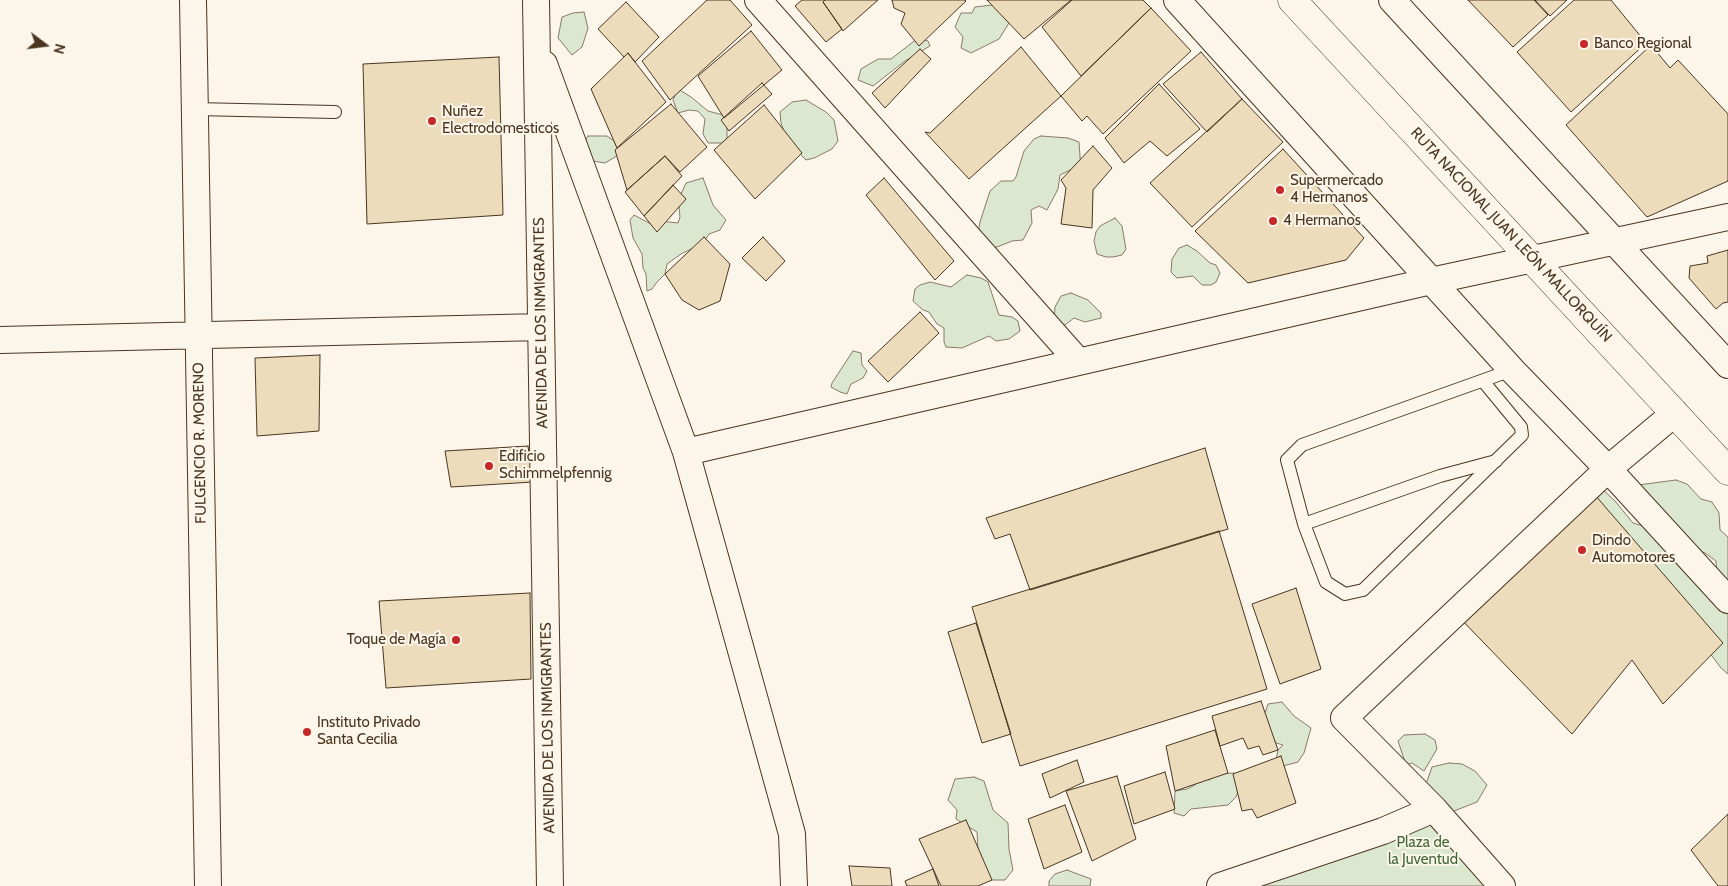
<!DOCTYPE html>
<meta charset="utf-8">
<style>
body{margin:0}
#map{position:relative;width:1728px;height:886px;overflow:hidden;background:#fbf6e9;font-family:Cabin,sans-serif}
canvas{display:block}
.north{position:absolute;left:20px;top:20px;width:50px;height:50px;-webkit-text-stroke:4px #fbf6e9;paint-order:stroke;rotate:105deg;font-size:14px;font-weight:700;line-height:20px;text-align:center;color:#4a3520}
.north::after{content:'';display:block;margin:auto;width:18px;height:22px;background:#4a3520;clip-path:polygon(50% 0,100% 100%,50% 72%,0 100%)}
</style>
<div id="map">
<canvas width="1728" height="886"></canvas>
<div class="north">N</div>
</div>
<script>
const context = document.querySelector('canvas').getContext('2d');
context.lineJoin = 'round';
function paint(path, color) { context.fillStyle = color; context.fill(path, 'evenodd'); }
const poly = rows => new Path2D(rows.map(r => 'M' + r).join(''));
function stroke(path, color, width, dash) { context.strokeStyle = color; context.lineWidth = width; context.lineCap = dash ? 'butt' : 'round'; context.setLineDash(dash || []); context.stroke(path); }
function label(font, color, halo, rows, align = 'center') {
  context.font = font + ' Cabin,sans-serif'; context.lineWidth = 4; context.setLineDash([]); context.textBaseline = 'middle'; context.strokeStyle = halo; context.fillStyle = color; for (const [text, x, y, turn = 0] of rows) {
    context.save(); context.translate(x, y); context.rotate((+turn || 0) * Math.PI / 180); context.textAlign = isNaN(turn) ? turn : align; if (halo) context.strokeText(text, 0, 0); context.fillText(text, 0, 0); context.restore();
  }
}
const green = poly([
 [992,5,996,6,1009,23,999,39,971,53,961,48,963,37,955,27,961,13,972,13,975,7,992,5],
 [584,12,588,28,582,47,572,55,558,38,562,17,573,13,584,12],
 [918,38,928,41,930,46,905,61,873,86,858,80,861,69,878,59,891,59,918,38],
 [678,89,691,97,708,111,723,115,727,129,727,138,722,143,708,143,703,134,705,119,698,111,689,110,678,113,673,100,678,89],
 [806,100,826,112,834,120,838,141,832,149,814,158,806,160,787,140,781,123,780,112,792,102,806,100],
 [588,136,607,136,614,141,620,154,605,163,587,160,583,144,588,136],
 [1041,136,1068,138,1079,142,1081,170,1070,170,1060,175,1058,189,1047,210,1039,206,1031,210,1032,223,1023,240,1012,241,997,247,987,246,977,238,980,222,990,191,1001,181,1013,181,1016,177,1024,151,1034,139,1041,136],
 [703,178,713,205,726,220,720,230,709,234,703,243,681,254,667,264,665,274,657,282,652,289,647,291,646,274,643,268,642,254,633,238,630,220,634,215,651,224,659,221,678,223,680,217,679,207,681,194,686,183,703,178],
 [1115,218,1122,226,1126,249,1122,255,1113,257,1106,257,1097,254,1094,241,1096,232,1100,226,1115,218],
 [1187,245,1197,251,1210,263,1216,265,1220,273,1216,282,1211,285,1202,285,1193,276,1177,278,1171,272,1172,259,1179,248,1187,245],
 [967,275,981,278,988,282,999,315,1012,317,1018,321,1020,331,1009,339,996,341,989,336,962,348,946,347,944,342,944,328,937,324,929,312,923,310,913,301,915,289,920,285,930,282,951,287,967,275],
 [1071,293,1088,300,1101,313,1101,318,1085,322,1074,318,1065,325,1060,325,1054,322,1055,307,1061,296,1071,293],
 [853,351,861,353,862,365,867,371,863,378,851,384,847,394,840,392,831,387,832,383,853,351],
 [1676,480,1687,484,1701,499,1712,502,1719,513,1720,530,1728,537,1728,584,1717,577,1716,561,1705,553,1694,548,1638,485,1676,480],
 [1599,486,1615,501,1633,523,1650,528,1728,612,1728,674,1721,668,1709,652,1565,494,1599,486],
 [1282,702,1294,716,1311,728,1304,753,1298,762,1283,766,1275,765,1278,750,1283,745,1276,743,1263,719,1268,704,1282,702],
 [1425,734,1435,740,1437,749,1424,771,1412,763,1406,765,1398,741,1404,735,1425,734],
 [1449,763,1462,764,1475,771,1487,785,1477,802,1449,813,1426,784,1432,767,1449,763],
 [1234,773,1239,780,1239,788,1236,797,1228,805,1191,809,1184,816,1174,813,1175,791,1187,789,1195,785,1201,777,1209,780,1217,774,1234,773],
 [974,777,984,781,993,810,1008,823,1009,849,1013,870,1005,880,992,880,979,867,977,832,956,819,957,810,948,800,955,779,974,777],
 [1434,809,1502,886,1220,886,1434,809],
 [1067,870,1091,879,1090,886,1049,886,1049,881,1055,874,1067,870]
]);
const building = poly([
 [707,0,730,0,752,25,670,100,642,61,707,0],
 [802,0,825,0,823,2,842,29,826,42,795,6,802,0],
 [825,0,878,0,843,31,823,2,825,0],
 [892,0,965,0,966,1,919,46,901,24,905,13,894,8,892,0],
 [987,0,1071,0,1024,39,987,0],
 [1072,0,1143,0,1151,8,1081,76,1042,27,1072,0],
 [1468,0,1534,0,1548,15,1513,47,1468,0],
 [1535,0,1567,0,1550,16,1535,0],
 [1574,0,1611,0,1646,43,1571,112,1517,52,1574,0],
 [626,2,659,37,635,62,628,53,624,57,598,29,626,2],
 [1151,8,1191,51,1103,134,1087,116,1082,121,1061,96,1151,8],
 [751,31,782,70,724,118,698,76,751,31],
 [1651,45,1670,68,1678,60,1728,114,1728,181,1647,217,1566,125,1651,45],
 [1021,47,1061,96,969,179,925,132,930,133,1021,47],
 [920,49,931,59,885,108,872,93,920,49],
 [1201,52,1242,99,1207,132,1163,84,1201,52],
 [628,53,666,102,617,148,591,89,628,53],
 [499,57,503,215,367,224,363,64,499,57],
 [762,83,772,94,729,131,721,120,762,83],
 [1159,84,1200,129,1167,156,1150,141,1124,163,1105,138,1159,84],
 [1242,99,1283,142,1192,227,1150,183,1242,99],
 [671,104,707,147,680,172,665,156,627,190,615,150,671,104],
 [764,105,802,153,755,199,714,150,764,105],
 [1093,146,1112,168,1093,190,1092,228,1061,224,1066,188,1061,180,1093,146],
 [1283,149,1364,238,1346,260,1248,283,1195,231,1283,149],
 [665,156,682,176,644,216,625,192,665,156],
 [884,178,954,261,935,280,866,195,884,178],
 [673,185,686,199,657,232,644,216,673,185],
 [704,237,730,264,720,301,699,310,682,300,665,274,704,237],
 [763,237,785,261,766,281,742,258,763,237],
 [1728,250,1728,302,1723,303,1716,309,1689,278,1690,266,1708,263,1707,256,1728,250],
 [920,312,939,333,888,382,868,361,920,312],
 [320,355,319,431,257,436,255,358,320,355],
 [528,446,533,482,451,487,445,451,528,446],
 [1205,448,1228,529,1030,590,1010,534,995,539,986,518,1205,448],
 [1588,487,1723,643,1663,704,1632,660,1572,734,1455,613,1588,487],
 [1219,531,1267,689,1020,766,972,607,1219,531],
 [1296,588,1321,669,1280,684,1252,604,1296,588],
 [530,593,531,679,386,688,379,601,530,593],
 [976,623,1011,734,982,743,948,632,976,623],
 [1261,701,1278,750,1263,755,1259,746,1248,749,1243,738,1220,746,1212,716,1261,701],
 [1215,730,1228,773,1175,791,1166,746,1215,730],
 [1281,756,1296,803,1257,818,1252,809,1242,811,1233,774,1281,756],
 [1077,760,1084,782,1050,798,1042,774,1077,760],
 [1165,772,1175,809,1134,824,1124,786,1165,772],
 [1117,776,1136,839,1092,861,1066,791,1117,776],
 [1065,805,1082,852,1044,869,1028,819,1065,805],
 [1728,814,1728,886,1718,886,1691,850,1728,814],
 [966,820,992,880,978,886,941,886,919,839,966,820],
 [849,866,890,868,892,886,852,886,849,866],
 [933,869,939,886,907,886,905,881,933,869]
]);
const lane = poly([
 [194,109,335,112],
 [1496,461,1440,476,1304,524,1287,460,1302,445,1512,370],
 [1304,524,1326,582,1345,594,1363,590,1522,435,1521,427,1483,381]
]);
const street = poly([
 [193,0,208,886],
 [536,0,550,886],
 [758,0,1078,361],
 [1177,0,1512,370,1608,469,1728,600],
 [1392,0,1728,365],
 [544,64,686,452,792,834,794,886],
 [0,340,541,327],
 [686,452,1431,281,1728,217],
 [1434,809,1502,886],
 [1220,886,1383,831,1434,809,1344,718,1608,469,1675,413]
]);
const highway = poly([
 [1292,0,1728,471]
]);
const markers = [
 [1584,44,5,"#c62828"],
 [432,121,5,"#c62828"],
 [1280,190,5,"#c62828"],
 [1273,221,5,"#c62828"],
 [489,466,5,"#c62828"],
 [1582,550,5,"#c62828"],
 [456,640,5,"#c62828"],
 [307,732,5,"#c62828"]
];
const poiNames = [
 ["Banco Regional",1594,44],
 ["Nuñez",442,112],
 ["Electrodomesticos",442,129],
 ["Supermercado",1290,181],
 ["4 Hermanos",1290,198],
 ["4 Hermanos",1283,221],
 ["Edificio",499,457],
 ["Schimmelpfennig",499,474],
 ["Dindo",1592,541],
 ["Automotores",1592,558],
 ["Toque de Magía",446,640,"right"],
 ["Instituto Privado",317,723],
 ["Santa Cecilia",317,740]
];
const streetNames = [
 ["RUTA NACIONAL JUAN LEÓN MALLORQUÍN",1511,235,47],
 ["AVENIDA DE LOS INMIGRANTES",541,323,-91],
 ["FULGENCIO R. MORENO",200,443,-91],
 ["AVENIDA DE LOS INMIGRANTES",548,728,-91]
];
const parkNames = [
 ["Plaza de",1423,843],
 ["la Juventud",1423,860]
];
paint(green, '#dce7d0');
stroke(green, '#887966', 1);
paint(building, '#ecdcbc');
stroke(building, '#4a3520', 1);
stroke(lane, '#4a3520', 14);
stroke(street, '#4a3520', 28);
stroke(highway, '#4a3520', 29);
stroke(lane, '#fbf6e9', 12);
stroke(street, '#fbf6e9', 26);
stroke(highway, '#fbf6e9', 28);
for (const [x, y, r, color] of markers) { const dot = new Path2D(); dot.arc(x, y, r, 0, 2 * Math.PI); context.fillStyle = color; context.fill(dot); stroke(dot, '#fbf6e9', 2); }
label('15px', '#4a3520', '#fbf6e9', poiNames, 'left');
label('15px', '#4a3520', '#fbf6e9', streetNames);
label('15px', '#436837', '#fbf6e9', parkNames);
</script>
